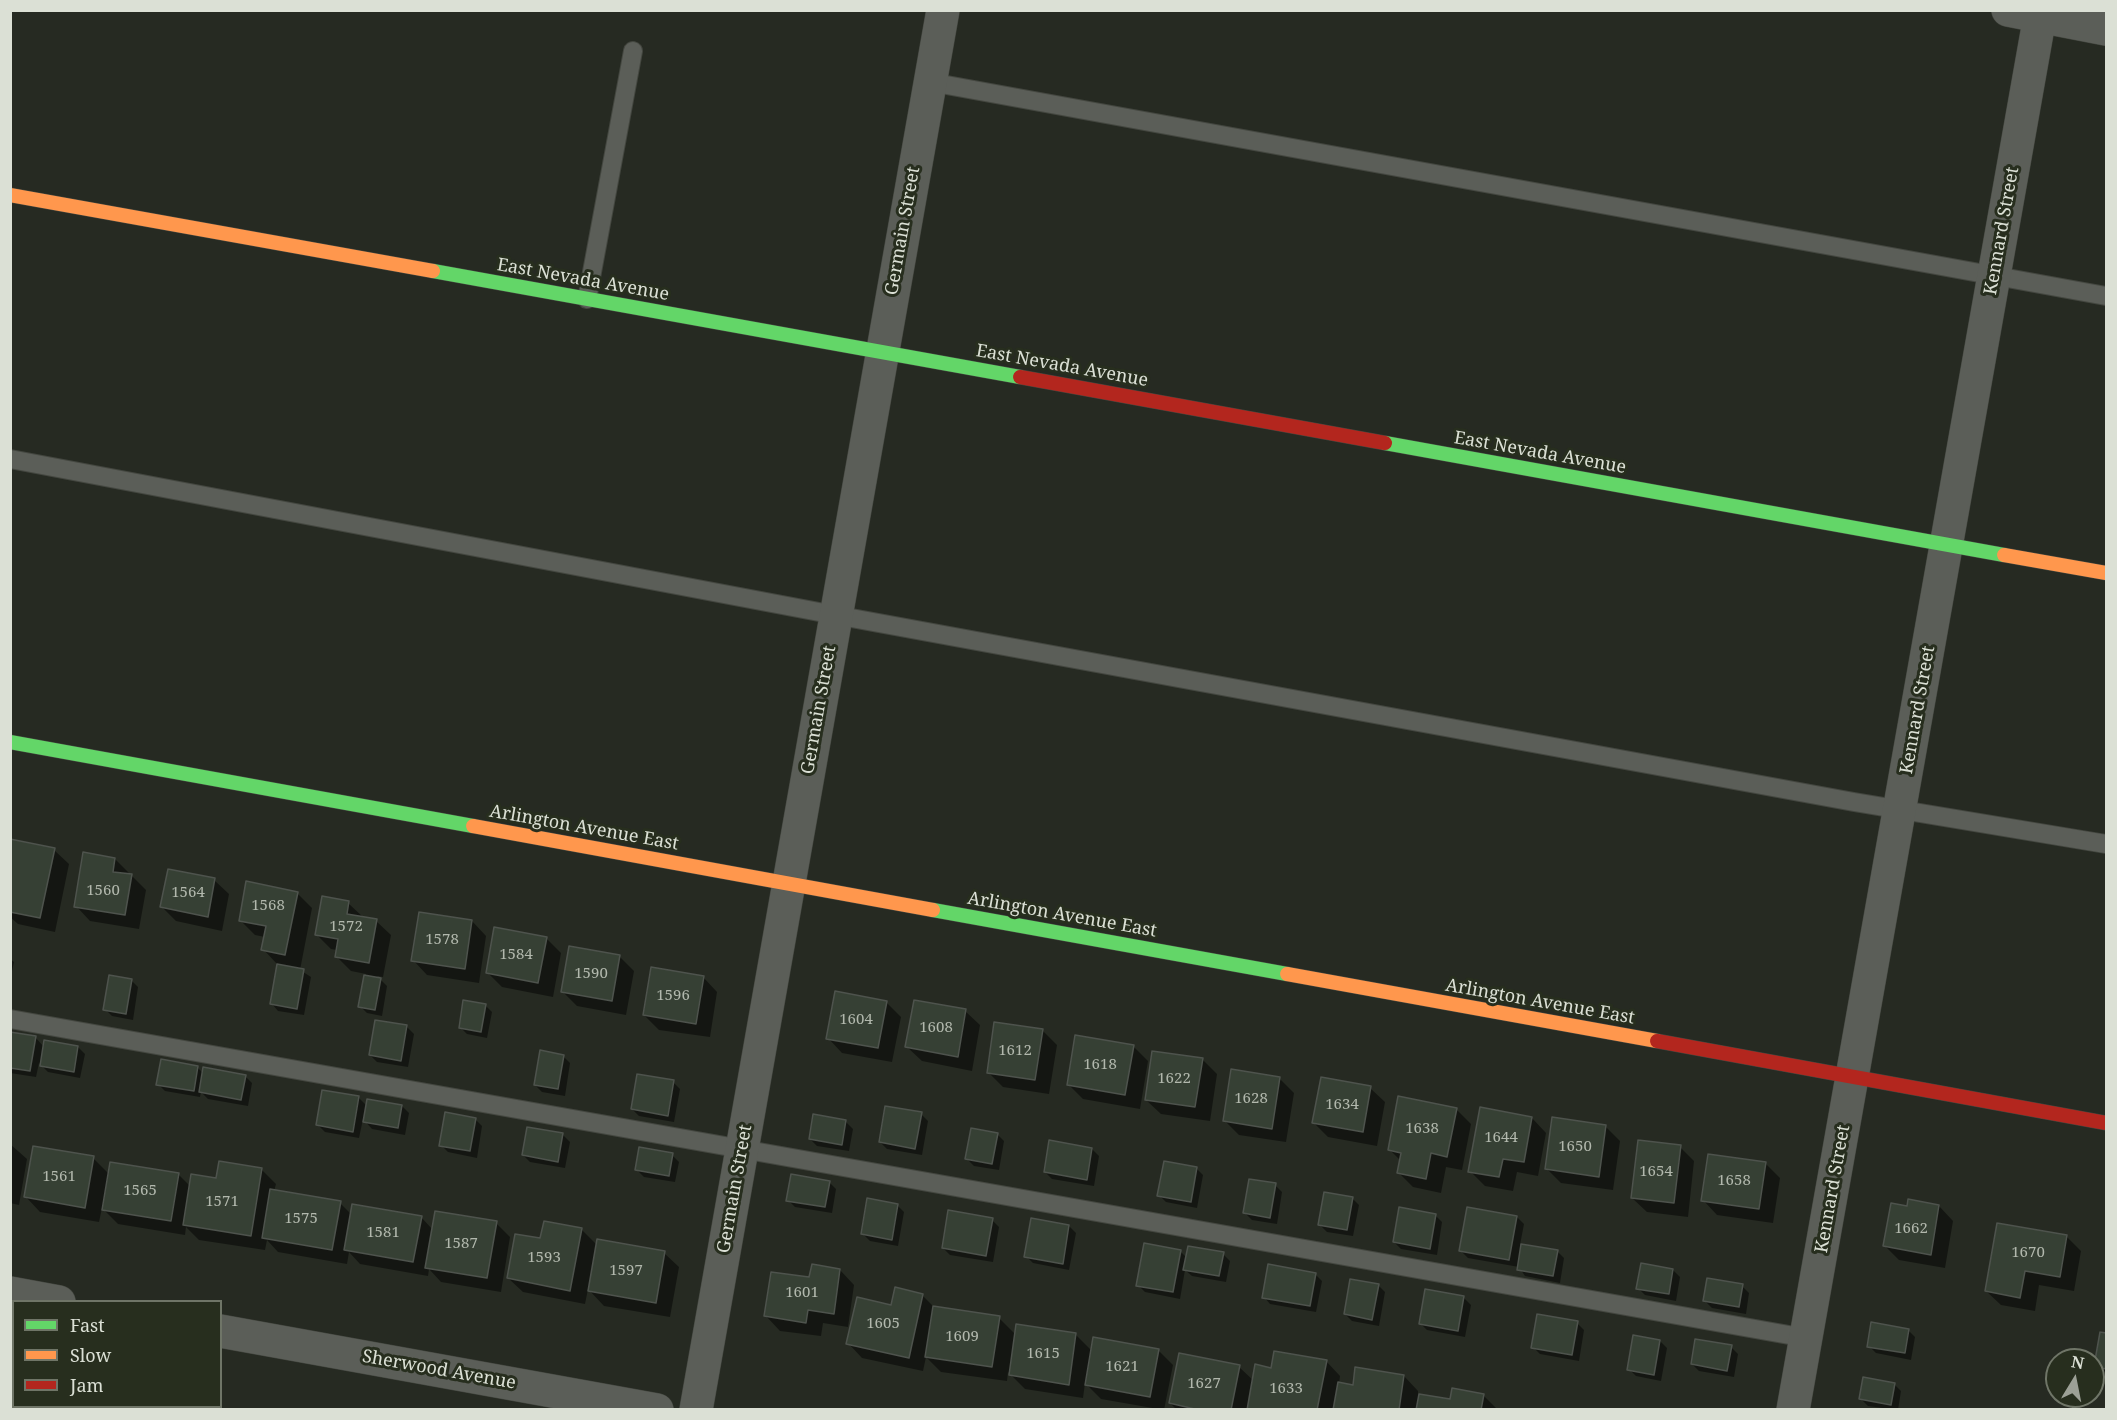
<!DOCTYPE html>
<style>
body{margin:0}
#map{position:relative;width:2117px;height:1420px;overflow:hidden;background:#262a22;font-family:"Noto Serif",serif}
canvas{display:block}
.frame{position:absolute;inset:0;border:12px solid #dbe0d5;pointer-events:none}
.legend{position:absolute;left:12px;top:1300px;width:210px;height:108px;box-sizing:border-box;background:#272e1e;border:2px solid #6f7567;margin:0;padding:8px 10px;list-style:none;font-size:18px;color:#dbe0d5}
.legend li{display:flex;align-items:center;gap:12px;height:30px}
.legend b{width:30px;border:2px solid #6f7567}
.north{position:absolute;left:2045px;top:1348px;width:60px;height:60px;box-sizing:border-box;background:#272e1e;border:2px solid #6f7567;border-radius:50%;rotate:10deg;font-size:16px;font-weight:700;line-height:24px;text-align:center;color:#dbe0d5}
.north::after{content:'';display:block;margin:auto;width:21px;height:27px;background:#9ca096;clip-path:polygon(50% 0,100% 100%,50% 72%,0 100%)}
</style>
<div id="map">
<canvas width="2117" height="1420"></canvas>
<div class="frame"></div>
<ul class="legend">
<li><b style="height:8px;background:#63d668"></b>Fast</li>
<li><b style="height:8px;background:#ff974d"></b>Slow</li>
<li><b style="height:8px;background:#b3261e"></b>Jam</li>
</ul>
<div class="north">N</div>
</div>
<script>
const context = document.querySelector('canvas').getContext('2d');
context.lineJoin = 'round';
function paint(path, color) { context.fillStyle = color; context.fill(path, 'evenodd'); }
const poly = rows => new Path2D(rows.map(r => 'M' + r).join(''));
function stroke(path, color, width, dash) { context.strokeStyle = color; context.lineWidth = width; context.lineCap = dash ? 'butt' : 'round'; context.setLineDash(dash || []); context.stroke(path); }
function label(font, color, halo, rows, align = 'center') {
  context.font = font + ' "Noto Serif",serif'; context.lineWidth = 6; context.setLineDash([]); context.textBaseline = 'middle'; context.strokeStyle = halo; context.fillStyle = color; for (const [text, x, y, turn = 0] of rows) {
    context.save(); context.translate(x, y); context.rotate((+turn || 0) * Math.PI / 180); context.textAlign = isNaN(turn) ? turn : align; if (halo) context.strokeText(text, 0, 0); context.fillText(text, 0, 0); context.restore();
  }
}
const shadow = poly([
 [10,841,54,850,69,864,55,932,18,924,10,917],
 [115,859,146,890,139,929,90,921,76,906],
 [214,880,229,894,222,931,176,921,162,907],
 [297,893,312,908,300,970,311,977,304,1015,278,1011,272,1004,277,964,263,949,265,937,255,935,240,920],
 [348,903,363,917,376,921,391,935,383,977,377,976,387,986,382,1016,367,1013,360,1006,366,974,351,971,336,956,337,950,331,949,317,935],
 [472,921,486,936,479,983,427,975,413,960],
 [546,938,561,953,553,997,502,987,488,973],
 [620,957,634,971,626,1015,577,1006,562,991],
 [10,959,14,962,10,980],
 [703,977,717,992,710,1037,659,1030,644,1015],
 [131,980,138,987,133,1020,112,1016,105,1009],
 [886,1002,901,1017,892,1062,842,1053,828,1038],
 [485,1005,492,1012,487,1038,467,1034,460,1027],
 [965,1011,980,1025,972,1071,922,1061,907,1047],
 [376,1021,407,1027,414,1034,408,1067,377,1062,370,1055],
 [1042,1030,1057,1045,1049,1094,1003,1087,988,1072],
 [10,1033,35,1037,44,1047,78,1047,85,1054,80,1078,48,1072,39,1063,36,1077,10,1073],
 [1133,1046,1148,1061,1140,1109,1083,1099,1069,1085],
 [563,1056,570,1063,565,1096,542,1092,535,1085],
 [1202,1059,1217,1074,1210,1121,1161,1114,1146,1100],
 [197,1067,204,1074,245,1076,252,1083,248,1106,208,1099,201,1092,200,1097,165,1091,158,1084],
 [1279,1078,1294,1093,1286,1142,1239,1135,1224,1120],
 [673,1082,680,1089,674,1122,639,1116,632,1109],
 [1370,1088,1385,1102,1377,1146,1328,1137,1314,1123],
 [358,1097,368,1107,402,1106,409,1113,405,1135,372,1129,363,1119,359,1138,325,1132,318,1125],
 [1456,1109,1471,1124,1462,1170,1446,1167,1441,1193,1413,1187,1399,1173,1401,1161,1390,1150],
 [921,1114,928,1121,922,1155,887,1149,880,1142],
 [814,1116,846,1122,853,1129,849,1151,817,1146,810,1139],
 [1532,1118,1546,1133,1538,1176,1517,1172,1513,1191,1485,1186,1470,1171],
 [475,1119,482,1126,477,1158,448,1152,441,1145],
 [1605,1126,1620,1141,1613,1190,1561,1183,1546,1168],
 [997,1134,1004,1141,999,1170,974,1166,967,1159],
 [563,1135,570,1142,565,1168,530,1162,523,1155],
 [10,1144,27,1159,19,1205,10,1203],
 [1680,1147,1694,1161,1688,1217,1647,1212,1632,1198],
 [1092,1149,1099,1156,1094,1186,1052,1179,1045,1172],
 [672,1155,679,1162,675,1182,644,1177,637,1170],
 [93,1158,109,1174,178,1174,191,1187,261,1169,276,1184,274,1191,340,1203,352,1215,421,1217,433,1230,496,1223,510,1237,501,1292,441,1282,429,1269,428,1276,360,1264,349,1252,347,1264,278,1252,267,1240,265,1250,199,1240,186,1227,185,1235,118,1224,102,1208,99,1222,40,1212,26,1197],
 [1765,1163,1780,1178,1773,1223,1717,1215,1703,1200],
 [1196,1168,1203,1175,1197,1208,1166,1202,1159,1195],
 [829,1182,836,1189,832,1213,795,1207,788,1200],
 [1275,1185,1282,1192,1277,1224,1252,1220,1245,1213],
 [1352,1198,1359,1205,1353,1236,1327,1232,1320,1225],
 [897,1205,904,1212,898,1246,870,1241,863,1234],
 [1939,1206,1953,1221,1945,1268,1899,1260,1885,1246],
 [1435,1215,1442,1222,1437,1255,1401,1249,1394,1242],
 [1517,1217,1524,1224,1520,1245,1557,1251,1564,1258,1560,1283,1525,1276,1519,1267,1468,1258,1461,1251],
 [992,1220,999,1227,993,1262,950,1255,943,1248],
 [1069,1226,1076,1233,1069,1270,1033,1263,1026,1256],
 [581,1229,597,1245,664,1253,679,1267,670,1317,604,1306,588,1289,585,1304,523,1292,508,1278,541,1240],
 [2066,1236,2081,1251,2074,1291,2039,1285,2035,1311,2001,1305,1986,1291],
 [1180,1251,1187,1258,1223,1254,1230,1261,1226,1282,1192,1276,1185,1270,1180,1299,1145,1292,1138,1285],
 [840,1270,854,1285,848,1327,823,1323,821,1336,780,1331,766,1316,811,1279],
 [1673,1270,1680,1277,1676,1301,1645,1295,1638,1288],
 [1315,1274,1322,1281,1316,1312,1270,1304,1264,1297],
 [1378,1285,1385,1292,1379,1326,1352,1321,1345,1314],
 [1742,1286,1749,1293,1746,1314,1712,1308,1705,1301],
 [1426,1291,1464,1298,1471,1305,1465,1337,1427,1330,1420,1323],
 [922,1295,935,1308,999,1318,1016,1335,1018,1326,1076,1335,1092,1351,1158,1350,1173,1365,1164,1410,1101,1399,1085,1383,1083,1398,1025,1389,1008,1372,1007,1381,941,1372,926,1357,923,1371,862,1358,848,1343,892,1307],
 [1577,1323,1584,1330,1579,1361,1540,1354,1533,1347],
 [1908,1330,1915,1337,1911,1360,1876,1353,1869,1346],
 [2101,1334,2106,1335,2106,1373,2095,1366],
 [1660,1341,1667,1348,1661,1381,1636,1376,1629,1369],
 [1731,1347,1738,1354,1734,1377,1699,1371,1692,1364],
 [1326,1361,1340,1376,1339,1384,1354,1387,1404,1376,1418,1391,1418,1395,1451,1401,1483,1395,1498,1410,1177,1410,1170,1403,1239,1367,1254,1381,1272,1369],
 [1894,1384,1901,1391,1898,1410,1868,1406,1861,1399],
 [14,1406,135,1406,138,1410,10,1410]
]);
const building = poly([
 [10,839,55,848,40,918,10,912,10,839],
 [83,852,115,858,113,872,132,874,125,915,74,907,83,852],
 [168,869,215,878,208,917,160,907,168,869],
 [246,881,298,892,285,955,261,950,266,926,239,921,246,881],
 [322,896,349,901,347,914,377,919,369,963,335,957,338,939,315,935,322,896],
 [419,912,472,920,465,969,411,961,419,912],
 [494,927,547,937,538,983,486,973,494,927],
 [569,946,620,955,612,1001,561,992,569,946],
 [277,964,304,969,297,1009,270,1004,277,964],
 [651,967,704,976,696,1024,643,1015,651,967],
 [109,975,132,979,126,1014,103,1010,109,975],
 [364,975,381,978,375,1010,358,1007,364,975],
 [835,991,887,1001,878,1048,826,1039,835,991],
 [463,1000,486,1004,481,1032,459,1028,463,1000],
 [914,1000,966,1009,958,1057,905,1047,914,1000],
 [375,1020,407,1025,401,1061,369,1055,375,1020],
 [994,1022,1043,1029,1035,1080,987,1073,994,1022],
 [10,1032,36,1036,30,1071,10,1068,10,1032],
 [1075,1035,1134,1045,1125,1095,1067,1085,1075,1035],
 [44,1040,78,1046,74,1072,40,1066,44,1040],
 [540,1050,564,1055,558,1089,534,1085,540,1050],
 [1152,1051,1203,1058,1195,1107,1145,1100,1152,1051],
 [161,1059,198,1066,194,1091,156,1085,161,1059],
 [203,1067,246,1075,241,1100,199,1092,203,1067],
 [1231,1069,1280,1077,1272,1129,1223,1121,1231,1069],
 [637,1074,674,1080,668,1116,631,1109,637,1074],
 [1321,1077,1371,1086,1363,1132,1312,1123,1321,1077],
 [322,1090,359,1096,353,1132,316,1125,322,1090],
 [1398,1096,1457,1108,1447,1157,1431,1153,1426,1179,1397,1173,1401,1153,1388,1150,1398,1096],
 [367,1099,402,1105,398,1128,363,1122,367,1099],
 [885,1106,922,1112,915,1149,879,1142,885,1106],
 [1480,1107,1532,1117,1524,1162,1503,1159,1499,1177,1468,1172,1480,1107],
 [445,1112,476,1118,470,1151,439,1146,445,1112],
 [813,1114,846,1120,842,1145,809,1139,813,1114],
 [1552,1117,1606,1125,1599,1177,1545,1169,1552,1117],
 [527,1127,563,1133,558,1162,522,1155,527,1127],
 [971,1128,998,1133,992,1164,965,1159,971,1128],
 [1049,1140,1092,1148,1087,1180,1044,1172,1049,1140],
 [1638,1140,1681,1145,1674,1203,1631,1198,1638,1140],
 [33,1146,94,1156,85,1208,24,1197,33,1146],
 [639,1147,673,1153,669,1176,635,1170,639,1147],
 [1708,1154,1766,1162,1759,1209,1701,1201,1708,1154],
 [219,1161,262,1168,251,1236,183,1225,191,1174,216,1178,219,1161],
 [1164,1161,1197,1167,1191,1202,1157,1196,1164,1161],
 [110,1162,179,1173,171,1221,102,1210,110,1162],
 [791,1174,830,1181,825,1207,786,1201,791,1174],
 [1249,1179,1276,1183,1270,1218,1243,1213,1249,1179],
 [270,1189,341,1201,332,1250,262,1238,270,1189],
 [1324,1192,1353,1197,1347,1230,1318,1225,1324,1192],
 [867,1198,898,1204,892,1240,861,1234,867,1198],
 [1908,1199,1939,1205,1931,1255,1883,1246,1891,1203,1907,1206,1908,1199],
 [352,1204,422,1216,413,1262,344,1250,352,1204],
 [1399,1207,1436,1214,1430,1249,1393,1242,1399,1207],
 [1467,1207,1517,1216,1509,1260,1459,1251,1467,1207],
 [948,1210,993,1218,986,1256,942,1248,948,1210],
 [435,1211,497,1221,487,1278,425,1268,435,1211],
 [1031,1218,1069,1225,1063,1264,1024,1257,1031,1218],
 [544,1221,582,1228,570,1291,507,1278,515,1234,540,1238,544,1221],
 [1997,1223,2067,1235,2060,1277,2025,1271,2020,1298,1985,1291,1997,1223],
 [597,1239,665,1251,656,1303,588,1291,597,1239],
 [1144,1243,1181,1250,1173,1292,1136,1286,1144,1243],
 [1521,1244,1558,1250,1553,1276,1517,1270,1521,1244],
 [1188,1246,1224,1252,1219,1276,1183,1270,1188,1246],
 [1641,1263,1673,1269,1669,1294,1636,1289,1641,1263],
 [812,1264,840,1269,834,1314,808,1310,806,1323,764,1316,771,1272,809,1277,812,1264],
 [1268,1264,1316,1273,1310,1306,1262,1298,1268,1264],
 [1707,1278,1743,1284,1739,1307,1703,1301,1707,1278],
 [1350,1279,1379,1284,1372,1320,1344,1314,1350,1279],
 [895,1287,923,1294,909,1358,846,1344,857,1297,891,1305,895,1287],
 [1425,1289,1464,1296,1458,1331,1419,1324,1425,1289],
 [933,1306,1000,1316,992,1367,925,1357,933,1306],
 [1537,1314,1578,1321,1572,1355,1531,1348,1537,1314],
 [1871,1322,1909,1329,1905,1353,1867,1347,1871,1322],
 [1016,1324,1076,1333,1069,1385,1009,1375,1016,1324],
 [2100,1332,2106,1333,2106,1369,2094,1366,2100,1332],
 [1633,1335,1660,1340,1654,1375,1627,1370,1633,1335],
 [1093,1337,1159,1349,1150,1397,1085,1385,1093,1337],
 [1695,1339,1732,1345,1727,1371,1691,1364,1695,1339],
 [1274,1351,1327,1360,1317,1410,1247,1410,1255,1364,1271,1368,1274,1351],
 [1179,1353,1240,1365,1231,1410,1199,1410,1169,1403,1179,1353],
 [1355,1367,1404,1375,1399,1410,1333,1410,1338,1382,1353,1385,1355,1367],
 [1863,1377,1895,1383,1891,1405,1859,1399,1863,1377],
 [10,1385,14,1385,14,1406,50,1406,50,1410,10,1410,10,1385],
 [1452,1388,1484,1394,1481,1410,1416,1410,1419,1394,1450,1399,1452,1388],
 [63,1406,133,1406,132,1410,63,1410,63,1406]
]);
const lane = poly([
 [930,82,2106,296],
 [587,299,633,51],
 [10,459,835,615,1854,802,2106,844],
 [10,1019,1806,1338]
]);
const street = poly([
 [2008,10,2106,29],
 [10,1293,59,1302],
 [220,1331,657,1410],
 [696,1410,943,10],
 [1793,1410,2041,10]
]);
const fast = poly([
 [433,271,1020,377],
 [1385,443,2004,555],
 [10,742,473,826],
 [933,910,1287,974]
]);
const slow = poly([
 [10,195,433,271],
 [2004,555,2106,573],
 [473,826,933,910],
 [1287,974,1657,1041]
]);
const jam = poly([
 [1020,377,1385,443],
 [1657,1041,2106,1123]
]);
const numberNames = [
 ["1560",103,891],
 ["1564",188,893],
 ["1568",268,906],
 ["1572",346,927],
 ["1578",442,940],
 ["1584",516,955],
 ["1590",591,974],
 ["1596",673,996],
 ["1604",856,1020],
 ["1608",936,1028],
 ["1612",1015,1051],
 ["1618",1100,1065],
 ["1622",1174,1079],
 ["1628",1251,1099],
 ["1634",1342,1105],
 ["1638",1422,1129],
 ["1644",1501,1138],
 ["1650",1575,1147],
 ["1654",1656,1172],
 ["1561",59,1177],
 ["1658",1734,1181],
 ["1565",140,1191],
 ["1571",222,1202],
 ["1575",301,1219],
 ["1662",1911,1229],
 ["1581",383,1233],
 ["1587",461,1244],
 ["1670",2028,1253],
 ["1593",544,1258],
 ["1597",626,1271],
 ["1601",802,1293],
 ["1605",883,1324],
 ["1609",962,1337],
 ["1615",1043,1354],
 ["1621",1122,1367],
 ["1627",1204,1384],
 ["1633",1286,1389]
];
const streetNames = [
 ["Germain Street",903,231,-80],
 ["Kennard Street",2002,231,-80],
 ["East Nevada Avenue",583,280,10],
 ["East Nevada Avenue",1062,366,10],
 ["East Nevada Avenue",1540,453,10],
 ["Germain Street",819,710,-80],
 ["Kennard Street",1918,710,-80],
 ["Arlington Avenue East",584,828,10],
 ["Arlington Avenue East",1062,915,10],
 ["Arlington Avenue East",1540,1002,10],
 ["Germain Street",735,1189,-80],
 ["Kennard Street",1833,1189,-80],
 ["Sherwood Avenue",439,1370,10]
];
paint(shadow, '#0007');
paint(building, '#364034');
stroke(building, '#4e534d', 1.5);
stroke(lane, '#444740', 20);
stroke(street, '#444740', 34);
stroke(fast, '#444740', 15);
stroke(slow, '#444740', 15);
stroke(jam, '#444740', 15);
stroke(lane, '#5b5e58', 18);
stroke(street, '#5b5e58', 33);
stroke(fast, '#63d668', 14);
stroke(slow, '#ff974d', 14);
stroke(jam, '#b3261e', 14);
label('15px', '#b2b8ad', null, numberNames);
label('18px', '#dbe0d5', '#272e1e', streetNames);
</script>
